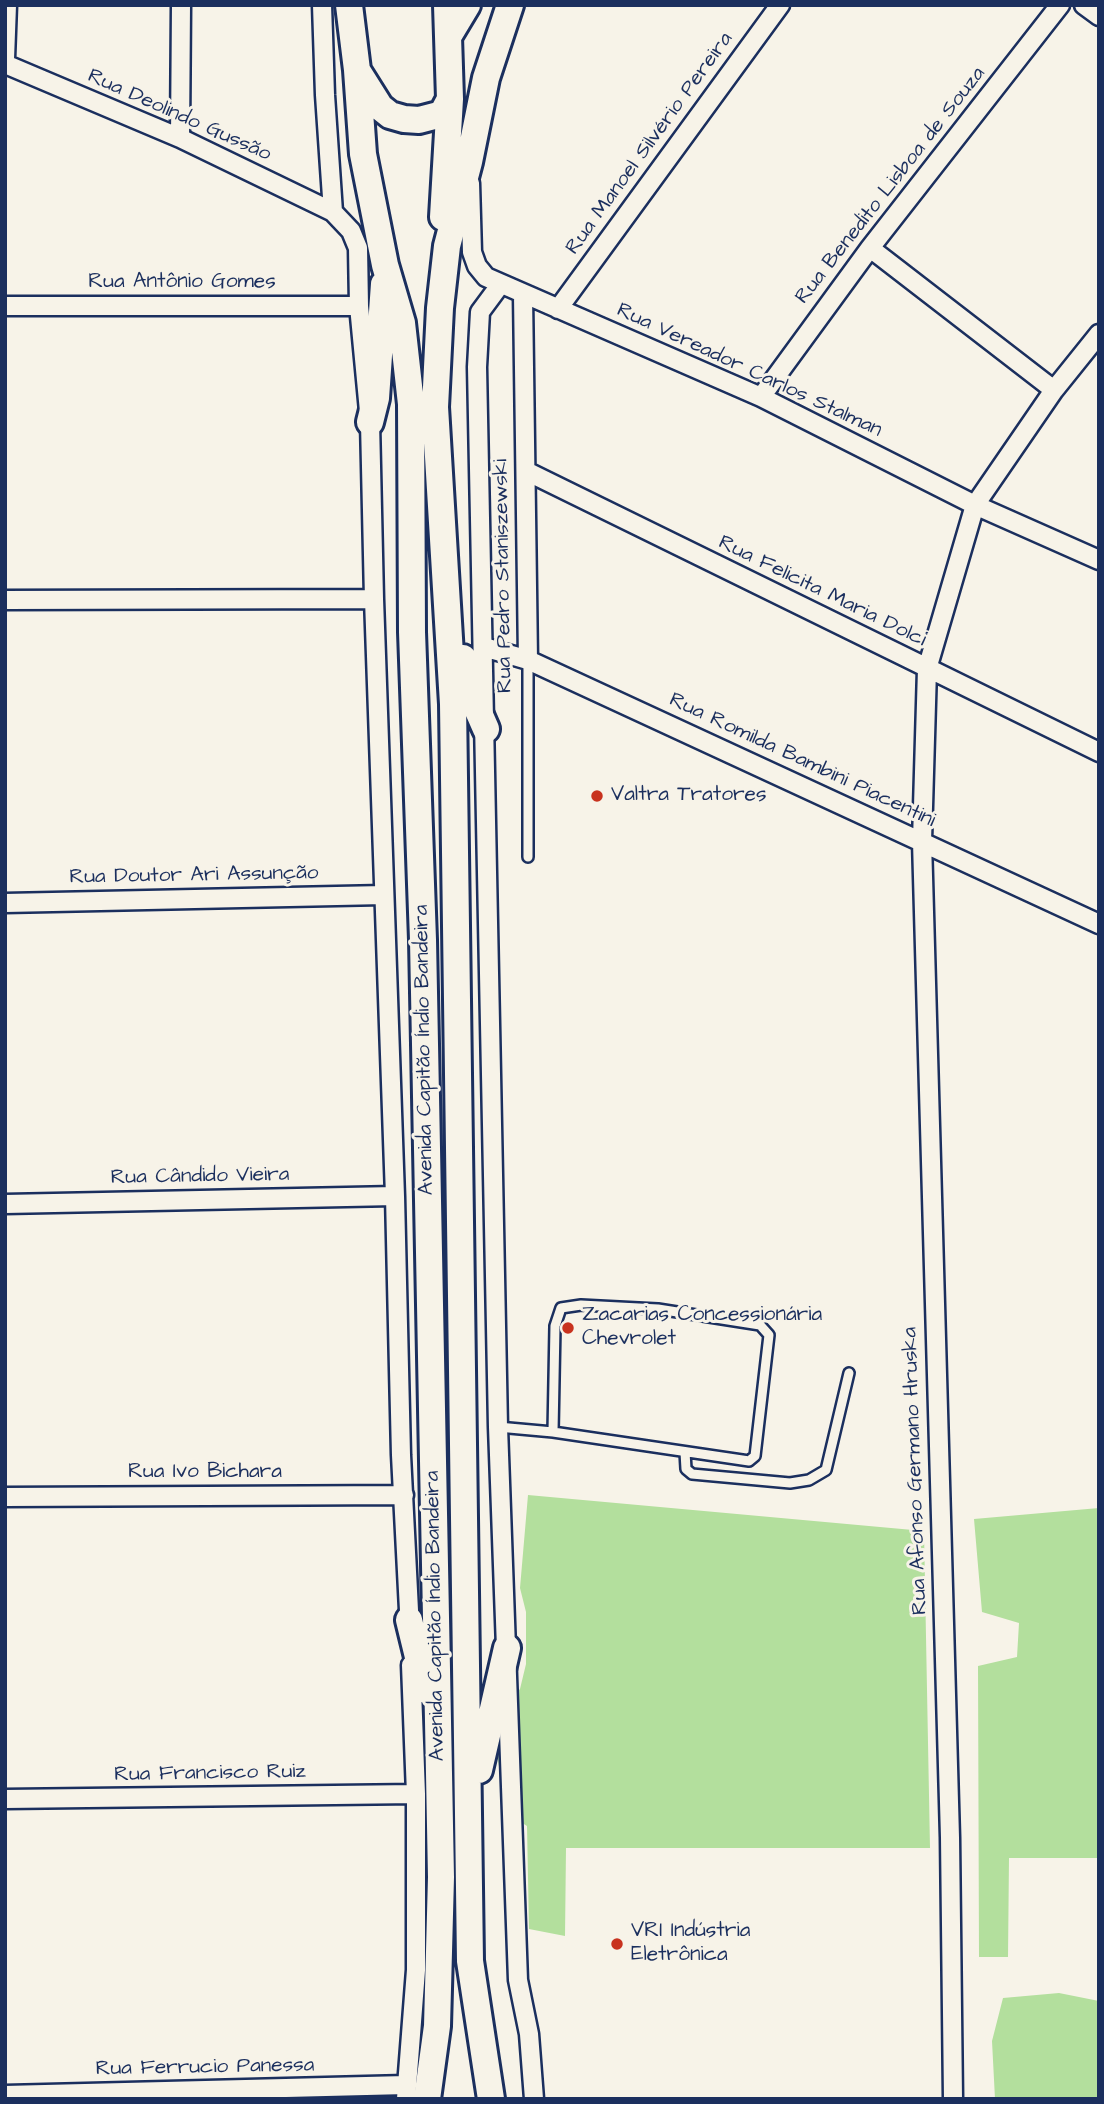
<!DOCTYPE html>
<meta charset="utf-8">
<style>
body{margin:0}
#map{position:relative;width:1104px;height:2104px;overflow:hidden;background:#f7f3e8;font-family:"Architects Daughter",sans-serif}
canvas{display:block}
.frame{position:absolute;inset:0;border:7px solid #1b2f5e;pointer-events:none}
</style>
<div id="map">
<canvas width="1104" height="2104"></canvas>
<div class="frame"></div>
</div>
<script>
const context = document.querySelector('canvas').getContext('2d');
context.lineJoin = 'round';
function paint(path, color) { context.fillStyle = color; context.fill(path, 'evenodd'); }
const poly = rows => new Path2D(rows.map(r => 'M' + r).join(''));
function stroke(path, color, width, dash) { context.strokeStyle = color; context.lineWidth = width; context.lineCap = dash ? 'butt' : 'round'; context.setLineDash(dash || []); context.stroke(path); }
function label(font, color, halo, rows, align = 'center') {
  context.font = font + ' "Architects Daughter",sans-serif'; context.lineWidth = 6; context.setLineDash([]); context.textBaseline = 'middle'; context.strokeStyle = halo; context.fillStyle = color; for (const [text, x, y, turn = 0] of rows) {
    context.save(); context.translate(x, y); context.rotate((+turn || 0) * Math.PI / 180); context.textAlign = isNaN(turn) ? turn : align; if (halo) context.strokeText(text, 0, 0); context.fillText(text, 0, 0); context.restore();
  }
}
const green = poly([
 [528,1495,924,1531,930,1848,566,1848,565,1936,529,1929,527,1826,508,1814,498,1761,501,1710,520,1689,526,1664,526,1612,520,1588],
 [1099,1508,1099,1858,1009,1858,1008,1957,979,1957,978,1666,1017,1657,1019,1623,982,1612,974,1519],
 [1059,1993,1099,2001,1099,2099,995,2099,992,2041,1003,1998]
]);
const lane = poly([
 [528,857,528,660],
 [498,1427,553,1432,749,1461,755,1456,769,1335,760,1325,658,1309,581,1305,561,1308,555,1326,553,1432],
 [685,1452,686,1469,692,1474,790,1483,809,1480,826,1470,849,1373]
]);
const street = poly([
 [322,5,325,95,333,212],
 [1084,5,1099,16],
 [5,59,7,5],
 [5,64,180,138,333,212,351,231,358,248,359,306,370,422,374,599,395,1196,401,1455,410,1630],
 [180,138,181,5],
 [470,183,472,252,477,266,486,277,761,397,975,505,1099,560],
 [870,248,1054,390],
 [500,285,480,312,477,367,498,1427,518,1980,529,2034,534,2099],
 [523,295,528,660],
 [5,306,359,306],
 [558,309,780,5],
 [761,397,870,248,1060,5],
 [526,471,1099,752],
 [5,600,374,599],
 [484,647,528,660,1099,924],
 [5,903,384,895],
 [5,1204,395,1196],
 [5,1497,404,1495],
 [5,1799,416,1794],
 [5,2095,406,2085],
 [406,2099,416,1970,416,1794,411,1665],
 [953,2099,950,1837,922,841,927,669,975,505,1054,390,1099,334]
]);
const primary = poly([
 [349,5,357,70,363,154,385,265,402,323,411,404,412,632,423,940,441,1877,437,2026,427,2099],
 [449,35,467,5],
 [358,72,380,107,390,115,404,119,419,120,442,114,450,99],
 [443,217,450,99,447,5],
 [370,422,376,398,384,284],
 [463,658,469,690,486,729],
 [409,1620,426,1690],
 [479,1770,507,1648],
 [491,2099,470,1961,453,704,435,407,440,308,447,246,469,162,486,78,510,5]
]);
const markers = [
 [597,796,7,"#c8321e"],
 [568,1328,7,"#c8321e"],
 [617,1944,7,"#c8321e"]
];
const streetNames = [
 ["Rua Deolindo Gussão",179,116,24],
 ["Rua Manoel Silvério Pereira",650,144,-54],
 ["Rua Benedito Lisboa de Souza",891,186,-52],
 ["Rua Antônio Gomes",182,283],
 ["Rua Vereador Carlos Stalman",749,371,25],
 ["Rua Pedro Staniszewski",504,576,-91],
 ["Rua Felicita Maria Dolci",822,592,26],
 ["Rua Romilda Bambini Piacentini",802,761,25],
 ["Rua Doutor Ari Assunção",194,876,-1],
 ["Avenida Capitão Índio Bandeira",425,1050,-91],
 ["Rua Cândido Vieira",200,1177,-1],
 ["Rua Afonso Germano Hruska",916,1471,-92],
 ["Rua Ivo Bichara",205,1473],
 ["Avenida Capitão Índio Bandeira",436,1616,-91],
 ["Rua Francisco Ruiz",210,1774,-1],
 ["Rua Ferrucio Panessa",205,2068,-1]
];
const poiNames = [
 ["Valtra Tratores",611,796],
 ["Zacarias Concessionária",582,1316],
 ["Chevrolet",582,1340],
 ["VRI Indústria",631,1932],
 ["Eletrônica",631,1956]
];
paint(green, '#b3df9d');
stroke(lane, '#1b2f5e', 14);
stroke(street, '#1b2f5e', 23);
stroke(primary, '#1b2f5e', 32);
stroke(lane, '#f7f3e8', 9);
stroke(street, '#f7f3e8', 18);
stroke(primary, '#f7f3e8', 26);
for (const [x, y, r, color] of markers) { const dot = new Path2D(); dot.arc(x, y, r, 0, 2 * Math.PI); context.fillStyle = color; context.fill(dot); stroke(dot, '#f7f3e8', 2.5); }
label('21px', '#1b2f5e', '#f7f3e8', streetNames);
label('21px', '#1b2f5e', '#f7f3e8', poiNames, 'left');
</script>
